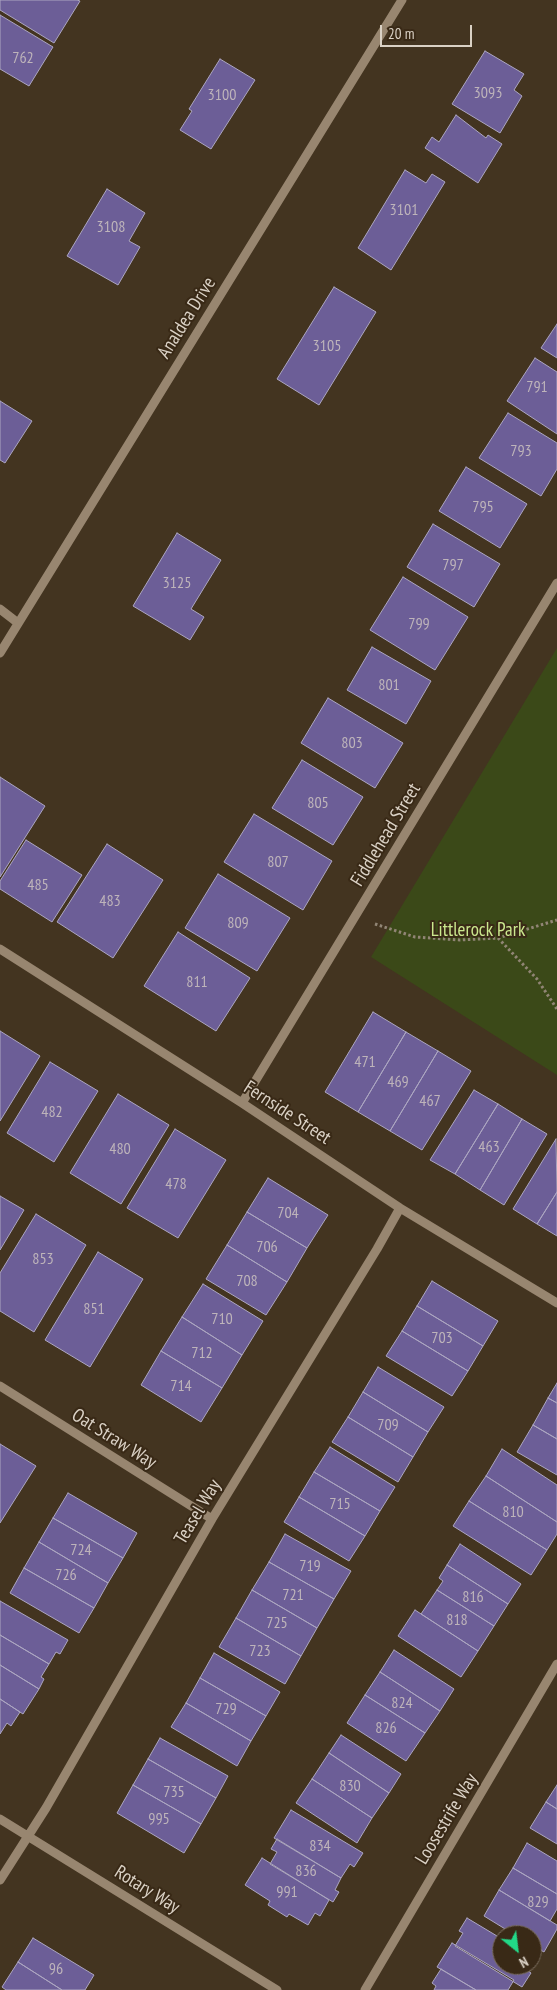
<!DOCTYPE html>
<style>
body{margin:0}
#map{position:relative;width:557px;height:1990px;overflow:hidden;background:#433420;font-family:"PT Sans Narrow",sans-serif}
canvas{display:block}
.north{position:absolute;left:492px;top:1925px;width:50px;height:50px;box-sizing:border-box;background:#392916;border:1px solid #796c5c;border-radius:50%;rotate:151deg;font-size:14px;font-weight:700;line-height:20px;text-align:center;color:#dad1c5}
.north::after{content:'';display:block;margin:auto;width:18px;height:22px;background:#22d887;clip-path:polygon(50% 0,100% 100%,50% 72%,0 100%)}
.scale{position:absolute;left:380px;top:25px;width:92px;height:22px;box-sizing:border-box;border:2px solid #dad1c5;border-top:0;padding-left:6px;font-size:15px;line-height:18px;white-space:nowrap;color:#dad1c5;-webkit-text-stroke:4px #392916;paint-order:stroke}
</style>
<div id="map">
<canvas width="557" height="1990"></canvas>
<div class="north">N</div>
<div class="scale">20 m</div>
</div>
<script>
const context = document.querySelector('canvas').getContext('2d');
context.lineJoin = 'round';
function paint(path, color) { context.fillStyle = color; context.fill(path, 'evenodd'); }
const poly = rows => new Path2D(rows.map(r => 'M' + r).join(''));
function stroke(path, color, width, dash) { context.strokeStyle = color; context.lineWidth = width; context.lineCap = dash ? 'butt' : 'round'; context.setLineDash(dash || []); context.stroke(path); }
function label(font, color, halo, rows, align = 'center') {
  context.font = font + ' "PT Sans Narrow",sans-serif'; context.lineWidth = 4; context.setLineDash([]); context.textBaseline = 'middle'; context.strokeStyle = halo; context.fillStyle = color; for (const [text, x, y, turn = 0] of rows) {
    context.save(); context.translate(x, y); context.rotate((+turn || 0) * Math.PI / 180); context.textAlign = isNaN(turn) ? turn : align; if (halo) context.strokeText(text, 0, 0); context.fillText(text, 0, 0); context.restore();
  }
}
const green = poly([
 [557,648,557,1075,371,957]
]);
const building = poly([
 [0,0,77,0,80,1,54,43,0,10,0,0],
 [0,15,53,47,29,86,0,69,0,15],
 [485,51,524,74,514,90,522,96,500,133,452,104,485,51],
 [220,59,255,80,211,149,180,130,192,111,189,109,220,59],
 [456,115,486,138,488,135,502,144,478,183,425,148,432,137,439,142,456,115],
 [405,170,426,183,432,174,445,182,391,270,358,248,405,170],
 [107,189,145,213,129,241,140,247,118,285,67,256,107,189],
 [334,287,376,312,319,405,277,379,334,287],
 [557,324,557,358,541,348,557,324],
 [535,358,557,372,557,434,507,401,535,358],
 [0,401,32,421,5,463,0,460,0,401],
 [508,413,557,443,557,469,541,496,479,458,508,413],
 [466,467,527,504,500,548,439,511,466,467],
 [433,524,500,564,474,607,407,567,433,524],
 [177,533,221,560,191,609,204,617,190,640,133,606,177,533],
 [403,577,468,617,435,670,370,630,403,577],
 [372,647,431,681,406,724,347,690,372,647],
 [328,698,403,743,375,788,301,743,328,698],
 [302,760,363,797,333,845,272,808,302,760],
 [0,777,45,806,0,877,0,777],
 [254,814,332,861,303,910,224,862,254,814],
 [26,840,82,875,52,922,0,889,0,881,26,840],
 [107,844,163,880,113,958,57,922,107,844],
 [218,874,290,918,257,971,185,928,218,874],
 [178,932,250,978,216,1031,144,986,178,932],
 [373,1012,406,1032,358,1112,325,1092,373,1012],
 [0,1031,40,1056,0,1121,0,1031],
 [406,1032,438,1051,390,1131,358,1112,406,1032],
 [438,1051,471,1071,422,1150,390,1131,438,1051],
 [50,1062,98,1091,54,1162,7,1133,50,1062],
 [474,1090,498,1104,455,1174,430,1160,474,1090],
 [118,1094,169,1125,121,1204,70,1173,118,1094],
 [498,1104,522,1119,480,1190,455,1174,498,1104],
 [522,1119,547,1134,504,1205,480,1190,522,1119],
 [175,1129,226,1160,178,1238,127,1208,175,1129],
 [556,1139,557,1192,537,1224,513,1209,556,1139],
 [268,1178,328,1215,307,1248,247,1212,268,1178],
 [557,1192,557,1236,537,1224,557,1192],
 [0,1196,24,1210,0,1250,0,1196],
 [247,1212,307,1248,287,1282,227,1245,247,1212],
 [36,1214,86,1245,34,1332,0,1311,0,1273,36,1214],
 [227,1245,287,1282,266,1315,206,1279,227,1245],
 [98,1252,143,1279,90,1367,45,1340,98,1252],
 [432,1281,498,1321,483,1346,417,1306,432,1281],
 [203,1284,263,1321,242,1355,182,1317,203,1284],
 [417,1306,483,1346,468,1371,402,1331,417,1306],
 [182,1317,242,1355,222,1388,161,1351,182,1317],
 [402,1331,468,1371,452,1396,386,1356,402,1331],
 [161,1351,222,1388,201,1422,141,1385,161,1351],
 [378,1367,444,1407,428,1432,363,1392,378,1367],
 [557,1383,557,1403,548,1398,557,1383],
 [363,1392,428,1432,413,1457,348,1417,363,1392],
 [548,1398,557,1403,557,1439,533,1425,548,1398],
 [348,1417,413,1457,398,1482,332,1442,348,1417],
 [533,1425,557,1439,557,1475,517,1452,533,1425],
 [0,1444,36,1466,0,1523,0,1444],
 [330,1447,395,1487,380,1511,314,1472,330,1447],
 [502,1449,557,1485,557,1522,486,1476,502,1449],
 [314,1472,380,1511,365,1536,299,1497,314,1472],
 [486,1476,557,1522,557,1534,547,1550,469,1501,486,1476],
 [68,1493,137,1533,123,1558,53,1518,68,1493],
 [299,1497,365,1536,349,1561,284,1522,299,1497],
 [469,1501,547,1550,531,1575,453,1526,469,1501],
 [53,1518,123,1558,108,1583,39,1542,53,1518],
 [285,1534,351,1571,334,1599,269,1562,285,1534],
 [39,1542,108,1583,94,1608,24,1568,39,1542],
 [460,1544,521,1584,508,1604,447,1565,460,1544],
 [269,1562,334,1599,317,1628,252,1590,269,1562],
 [447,1565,508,1604,494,1626,437,1590,443,1581,439,1578,447,1565],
 [24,1568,94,1608,79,1633,10,1593,24,1568],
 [252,1590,317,1628,301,1656,236,1618,252,1590],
 [437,1590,494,1626,478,1651,421,1614,437,1590],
 [0,1601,68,1640,60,1654,56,1652,49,1664,0,1635,0,1601],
 [415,1610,478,1651,461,1677,398,1636,415,1610],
 [236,1618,301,1656,285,1684,219,1647,236,1618],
 [0,1635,49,1664,41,1677,44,1679,39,1689,0,1665,0,1635],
 [394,1650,454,1689,440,1711,380,1672,394,1650],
 [214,1653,280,1692,266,1716,200,1678,214,1653],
 [0,1665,39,1689,23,1714,0,1699,0,1665],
 [380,1672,440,1711,425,1733,365,1695,380,1672],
 [200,1678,266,1716,251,1741,186,1703,200,1678],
 [365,1695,425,1733,406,1761,347,1723,365,1695],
 [0,1699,20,1712,11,1726,7,1723,0,1734,0,1699],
 [186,1703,251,1741,237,1766,171,1727,186,1703],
 [341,1735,401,1774,389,1793,329,1753,341,1735],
 [160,1738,228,1776,216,1798,148,1759,160,1738],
 [329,1753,389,1793,372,1818,312,1779,329,1753],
 [148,1759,216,1798,201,1824,133,1785,148,1759],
 [312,1779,372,1818,357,1843,296,1803,312,1779],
 [133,1785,201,1824,184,1853,117,1813,133,1785],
 [557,1785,557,1809,546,1802,557,1785],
 [546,1802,557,1809,557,1844,530,1828,546,1802],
 [291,1810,363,1853,354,1867,350,1864,341,1878,274,1838,291,1810],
 [277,1839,341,1878,335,1890,339,1892,333,1902,270,1864,277,1852,271,1849,277,1839],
 [527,1843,557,1861,557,1894,513,1868,527,1843],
 [262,1858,329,1900,320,1916,315,1913,308,1925,289,1914,287,1917,268,1905,270,1901,245,1885,262,1858],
 [513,1868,557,1894,557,1909,550,1921,499,1890,513,1868],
 [499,1890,557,1925,557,1929,544,1952,532,1945,532,1935,515,1935,484,1916,499,1890],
 [467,1918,502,1939,502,1965,526,1965,524,1968,531,1973,522,1987,455,1946,463,1933,459,1931,467,1918],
 [33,1938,94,1975,85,1990,62,1990,18,1962,33,1938],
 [452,1943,514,1980,508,1990,476,1990,437,1967,452,1943],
 [18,1962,62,1990,6,1990,2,1987,18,1962],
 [441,1969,476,1990,434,1990,436,1986,432,1983,441,1969]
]);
const path = poly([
 [375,924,415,937,460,940,498,938,557,920],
 [498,938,537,979,557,1009]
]);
const minor = poly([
 [0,609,18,623],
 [0,653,402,0],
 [0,949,242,1103,400,1208,557,1303],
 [242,1103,557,583],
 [0,1386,212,1519],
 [0,1819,277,1990],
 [0,1880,46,1808,212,1519,377,1249,400,1208],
 [365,1990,557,1664]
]);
const numberNames = [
 ["762",23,58],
 ["3093",488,93],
 ["3100",222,95],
 ["3101",404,210],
 ["3108",111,227],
 ["3105",327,346],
 ["791",537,387],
 ["793",521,451],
 ["795",483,507],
 ["797",453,565],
 ["3125",177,583],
 ["799",419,624],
 ["801",389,685],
 ["803",352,743],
 ["805",318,803],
 ["807",278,862],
 ["485",38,885],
 ["483",110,901],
 ["809",238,923],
 ["811",197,982],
 ["471",365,1062],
 ["469",398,1082],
 ["467",430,1101],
 ["482",52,1112],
 ["463",489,1147],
 ["480",120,1149],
 ["478",176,1184],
 ["704",288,1213],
 ["706",267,1247],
 ["853",43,1259],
 ["708",247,1281],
 ["851",94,1309],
 ["710",222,1319],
 ["703",442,1338],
 ["712",202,1353],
 ["714",181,1386],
 ["709",388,1425],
 ["715",340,1504],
 ["810",513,1512],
 ["724",81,1550],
 ["719",310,1566],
 ["726",66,1575],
 ["721",293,1595],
 ["816",473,1597],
 ["818",457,1620],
 ["725",277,1623],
 ["723",260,1651],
 ["824",402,1703],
 ["729",226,1709],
 ["826",386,1728],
 ["830",350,1786],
 ["735",174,1792],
 ["995",159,1819],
 ["834",320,1846],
 ["836",306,1871],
 ["991",287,1892],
 ["829",538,1902],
 ["96",56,1969]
];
const streetNames = [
 ["Analdea Drive",187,318,-58],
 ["Fiddlehead Street",386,835,-59],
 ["Fernside Street",287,1113,33],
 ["Oat Straw Way",114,1439,32],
 ["Teasel Way",198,1512,-59],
 ["Loosestrife Way",447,1819,-59],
 ["Rotary Way",147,1890,32]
];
const parkNames = [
 ["Littlerock Park",478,931]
];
paint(green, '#3b4918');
paint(building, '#6c5e97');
stroke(building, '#aca6c1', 1);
stroke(path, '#918575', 3, [2.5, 2.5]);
stroke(minor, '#988670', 9);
label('16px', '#beb4ba', null, numberNames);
label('19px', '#dad1c5', '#392916', streetNames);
label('19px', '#cbe88e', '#392916', parkNames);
</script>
